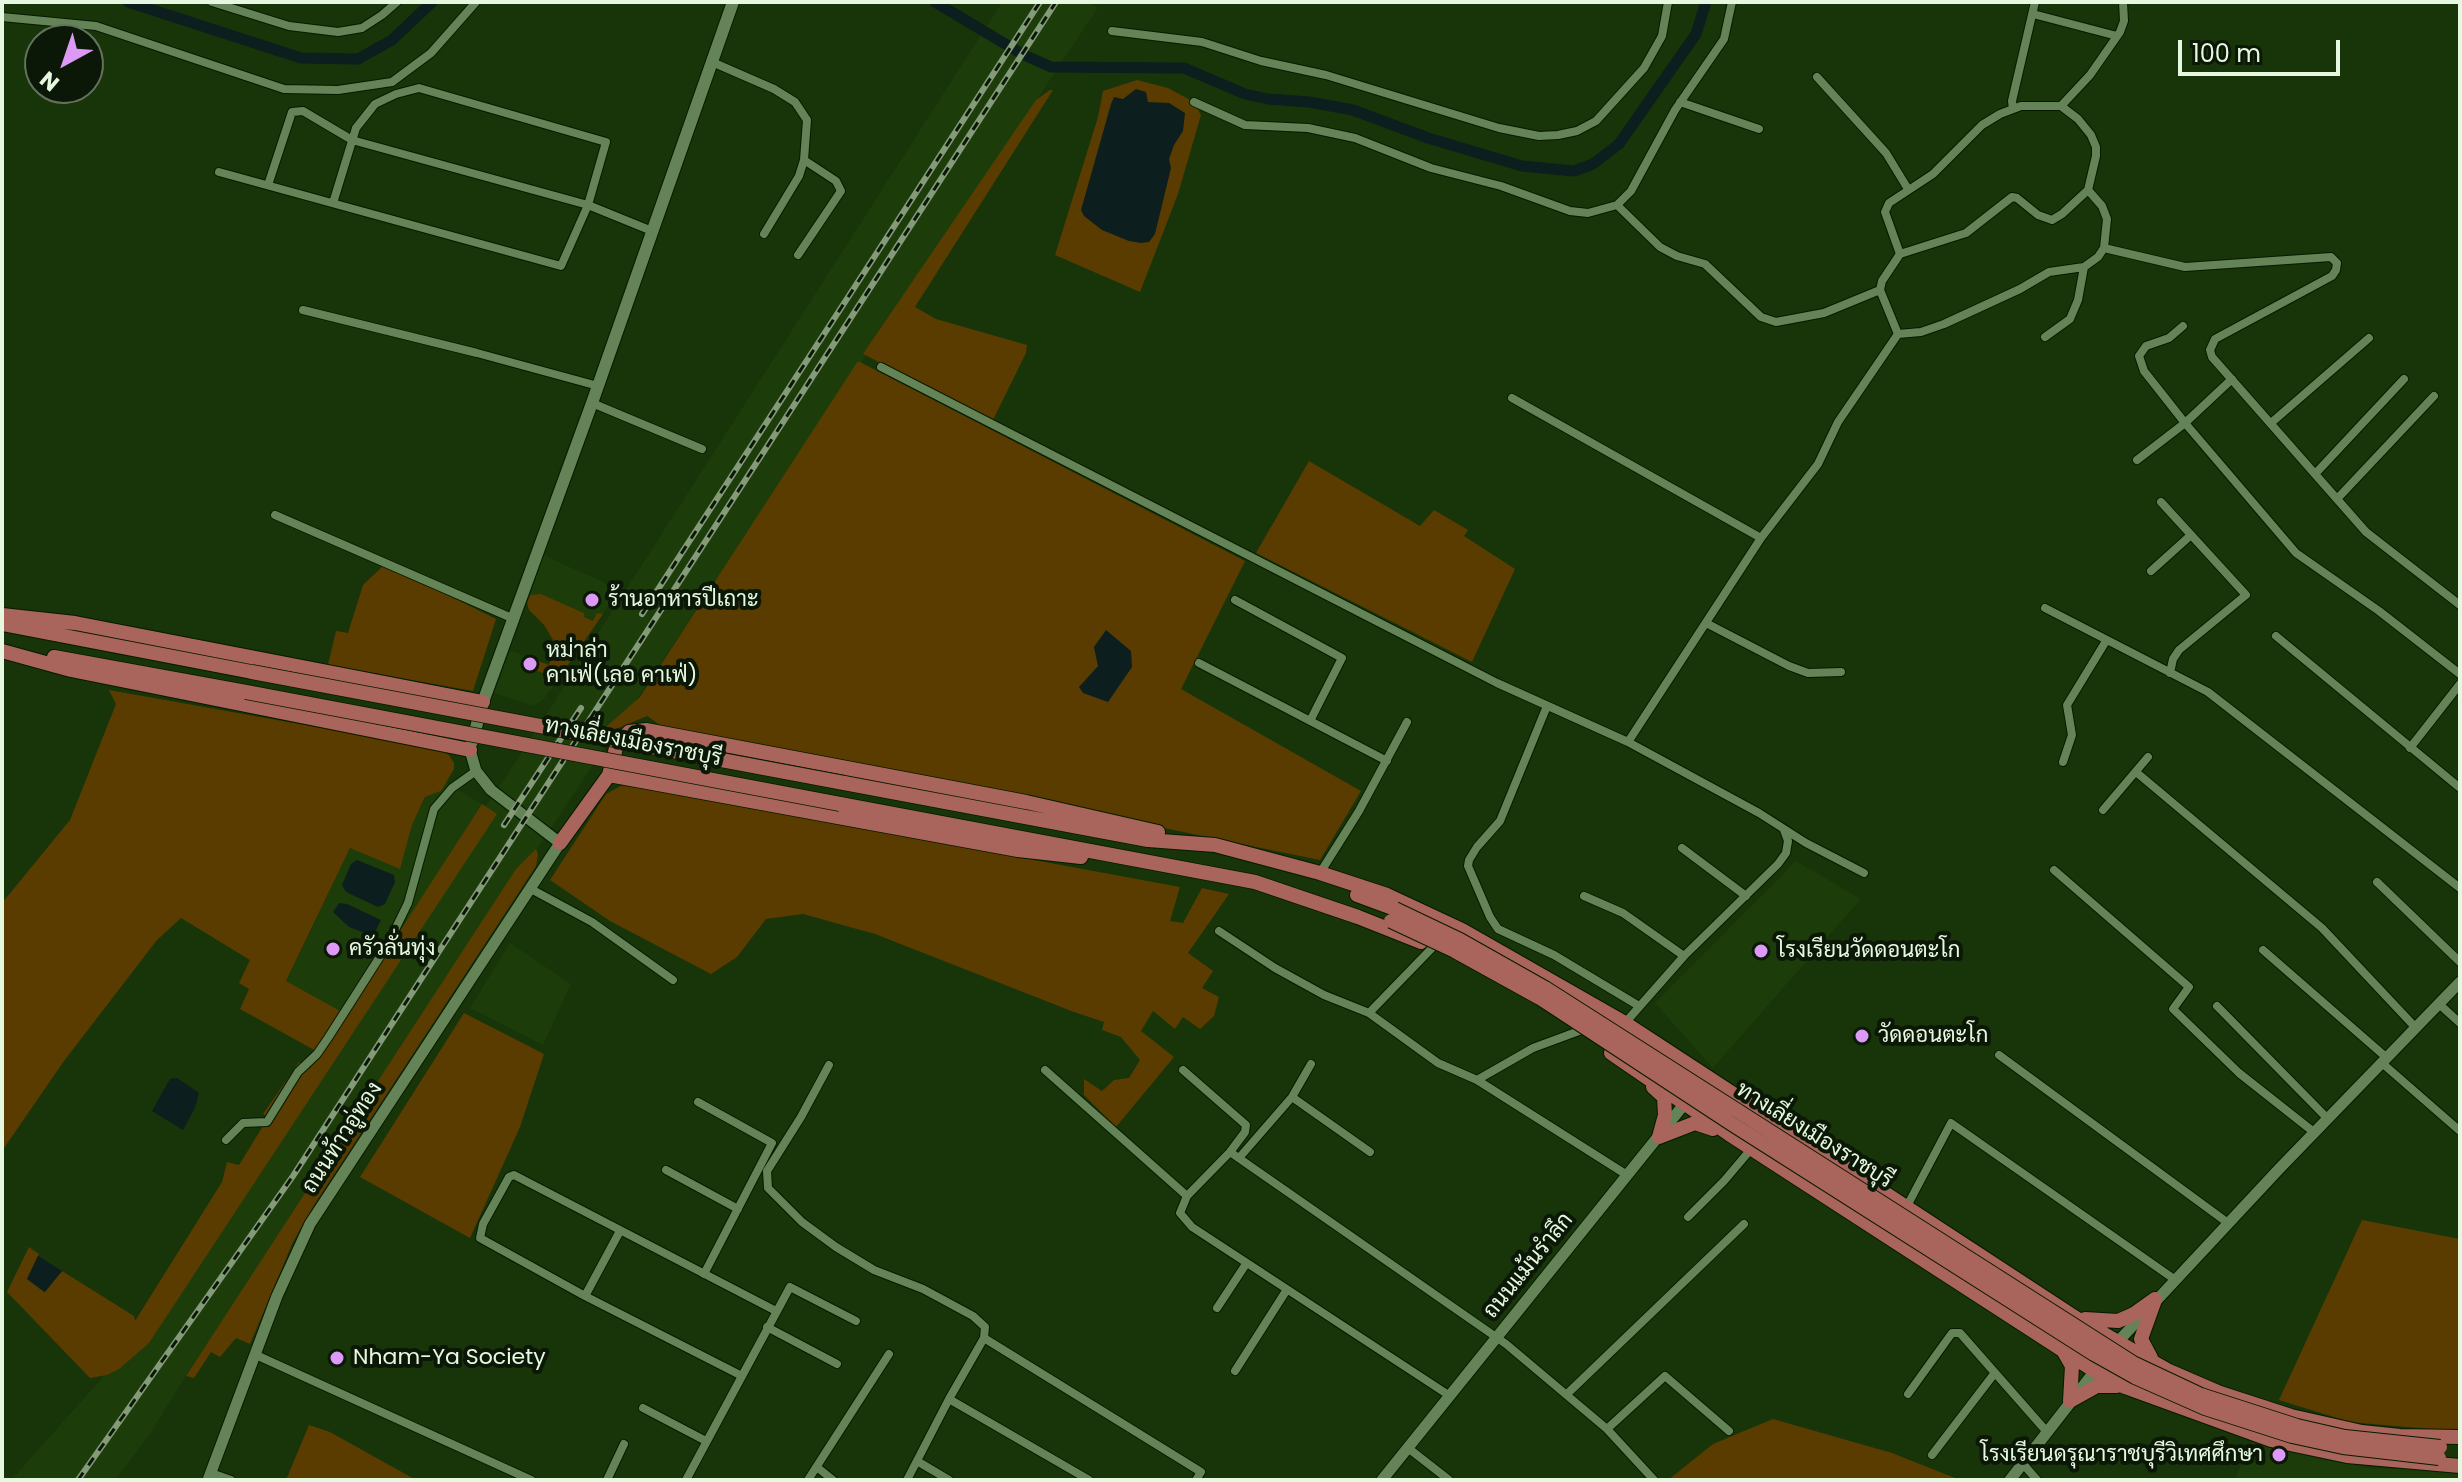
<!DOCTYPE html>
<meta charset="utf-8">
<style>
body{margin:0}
#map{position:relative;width:2462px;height:1482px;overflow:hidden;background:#183409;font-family:Poppins,sans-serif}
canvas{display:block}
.frame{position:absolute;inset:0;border:4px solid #e6f8df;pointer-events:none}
.north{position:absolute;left:24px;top:24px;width:80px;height:80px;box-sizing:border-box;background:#0c1807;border:2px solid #63725d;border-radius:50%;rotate:220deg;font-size:22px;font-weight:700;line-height:32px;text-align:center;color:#e6f8df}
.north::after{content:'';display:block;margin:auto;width:28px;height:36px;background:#dc99f5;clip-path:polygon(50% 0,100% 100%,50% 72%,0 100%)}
.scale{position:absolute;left:2178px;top:40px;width:162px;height:36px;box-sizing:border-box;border:4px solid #e6f8df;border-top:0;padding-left:10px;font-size:24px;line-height:28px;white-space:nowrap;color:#e6f8df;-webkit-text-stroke:6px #0c1807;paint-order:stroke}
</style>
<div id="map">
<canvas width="2462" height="1482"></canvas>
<div class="frame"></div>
<div class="north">N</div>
<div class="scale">100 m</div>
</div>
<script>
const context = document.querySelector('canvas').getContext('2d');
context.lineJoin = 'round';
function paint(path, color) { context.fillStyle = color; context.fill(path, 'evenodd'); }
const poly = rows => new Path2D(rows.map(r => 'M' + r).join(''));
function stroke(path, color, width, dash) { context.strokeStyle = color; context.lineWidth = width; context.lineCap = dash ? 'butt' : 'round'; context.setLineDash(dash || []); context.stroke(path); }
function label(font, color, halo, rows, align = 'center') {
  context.font = font + ' Poppins,Sarabun,sans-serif'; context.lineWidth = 8; context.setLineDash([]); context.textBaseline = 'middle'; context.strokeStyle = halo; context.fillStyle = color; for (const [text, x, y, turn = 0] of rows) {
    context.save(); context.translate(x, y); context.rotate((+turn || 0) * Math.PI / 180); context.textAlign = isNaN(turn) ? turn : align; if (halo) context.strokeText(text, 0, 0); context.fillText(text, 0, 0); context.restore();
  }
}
const built = poly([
 [1002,2,1088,2,1098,8,186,1375,152,1431,116,1480,11,1480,121,1357,346,1015,286,982,350,848,400,868,412,825,426,797,441,791,446,783,482,804,415,911,522,752],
 [543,555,603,582,618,592,603,614,597,613,594,621,583,617,584,613,541,594,530,595],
 [510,650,556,668,553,676,558,679,544,699,534,706,494,693],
 [1796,861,1861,899,1713,1068,1655,1003],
 [510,943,571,984,543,1045,470,1008],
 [2253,1442,2370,1468,2460,1471,2460,1480,2234,1480]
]);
const green = poly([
 [1137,80,1168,88,1194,102,1201,115,1178,194,1140,292,1055,255,1098,117,1103,91],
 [1050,90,1053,90,915,307,936,319,1027,345,1026,353,993,420,863,354,1036,100],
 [858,361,1245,561,1181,689,1361,791,1320,860,660,725,647,716,616,729,606,727,640,697],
 [1309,461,1420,526,1434,510,1468,530,1464,536,1515,569,1472,662,1256,553],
 [385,564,496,619,473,691,328,665,336,631,348,633,363,585],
 [541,594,584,613,584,617,593,621,597,613,603,614,558,679,535,670,538,661,549,665,556,645,544,625,529,610,527,603,530,595],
 [109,690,439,749,449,755,454,763,454,769,441,791,425,797,412,825,400,869,350,848,286,981,340,1011,316,1051,240,1009,249,989,239,983,250,960,181,918,157,940,64,1061,2,1151,2,903,70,820,116,704],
 [621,786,640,787,1180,887,1170,921,1183,923,1202,888,1229,894,1188,953,1213,971,1202,988,1219,997,1214,1016,1200,1029,1183,1017,1175,1029,1153,1011,1141,1031,1174,1057,1116,1127,1084,1095,1084,1079,1102,1091,1114,1080,1129,1078,1140,1060,1121,1037,1102,1030,1104,1022,1074,1012,875,934,803,914,766,919,737,957,711,974,610,921,550,880,606,794],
 [482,804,497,814,149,1343,119,1369,107,1375,90,1378,7,1292,29,1247,39,1254,27,1279,44,1292,62,1271,134,1316,135,1321,222,1182,227,1162,239,1165,268,1118,263,1114,299,1062,309,1069,316,1061],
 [536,849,538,854,536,866,314,1205,293,1242,250,1344,236,1338,220,1357,211,1352,194,1378,186,1376,516,869],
 [464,1013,544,1054,520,1127,470,1238,360,1177],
 [2362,1220,2460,1239,2460,1429,2441,1430,2350,1422,2279,1400],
 [1773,1419,1892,1453,1960,1480,1668,1480,1713,1444],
 [309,1425,330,1432,416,1480,286,1480]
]);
const water = poly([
 [1136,89,1146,92,1148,102,1169,103,1185,113,1183,131,1174,145,1169,159,1171,168,1155,234,1149,242,1141,243,1129,241,1102,230,1084,216,1081,210,1111,104,1114,97,1123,99],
 [1106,630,1131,651,1132,667,1108,702,1083,693,1079,687,1098,666,1094,647],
 [357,860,394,875,395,882,385,904,378,907,346,892,342,885,351,864],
 [339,903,347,904,381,920,373,936,349,927,333,912],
 [177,1078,199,1093,195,1108,183,1130,152,1111,170,1079],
 [38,1256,62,1271,45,1292,27,1279]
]);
const canal = poly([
 [128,2,301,58,358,59,392,40,432,2],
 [935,2,1022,54,1051,67,1184,68,1245,94,1268,99,1309,102,1353,110,1428,138,1522,166,1574,171,1593,164,1619,144,1696,34,1706,2]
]);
const minor = poly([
 [212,2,289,26,338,32,362,28,382,15,397,2],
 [2033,14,2117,36],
 [2,17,96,26,284,89,338,90,392,82,431,53,476,2],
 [1112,31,1202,42,1261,61,1326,75,1499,128,1539,136,1558,135,1577,131,1596,121,1644,68,1662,36,1668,2],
 [712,62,774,89,795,102,807,120,804,160,799,176,764,234],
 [1817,77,1886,153,1908,189],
 [1194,102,1245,125,1308,128,1355,138,1431,168,1501,186,1570,211,1588,213,1617,205,1660,247,1677,256,1705,264,1761,317,1776,322,1824,313,1880,290],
 [1680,102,1759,129],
 [2061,106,2090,75,2120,32,2124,21,2123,2],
 [2013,109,2012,101,2035,2],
 [219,172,561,266,588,205,606,142,419,88,396,94,375,104,356,128,333,203],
 [268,185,292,112,303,111,352,140,588,205,652,231],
 [1617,205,1631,191,1675,110,1724,39,1732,2],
 [2104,248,2185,267,2331,257,2337,263,2336,270,2332,276,2215,339,2210,350,2212,357,2366,532,2460,605],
 [798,255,841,191,836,181,804,160],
 [303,310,477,353,598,386],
 [2183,326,2169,338,2146,346,2139,356,2144,371,2185,423,2296,553,2379,611,2460,674],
 [1898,334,1880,290,1882,281,1900,254,1885,212,1889,203,1933,174,1982,125,2000,114,2021,106,2061,106,2078,119,2091,135,2096,147,2096,156,2088,190,2062,214,2052,220,2038,215,2017,198,2012,197,1966,233,1900,254],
 [1898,334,1921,332,1944,324,2020,289,2049,272,2084,267,2098,257,2104,248,2107,219,2102,206,2088,190],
 [2045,337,2070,319,2078,300,2084,267],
 [881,367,1497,683,1628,742,1759,813,1806,843,1864,873],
 [1512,398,1761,538],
 [592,403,702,449],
 [2271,423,2369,338],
 [2137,460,2185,423,2232,379],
 [2316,473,2404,379],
 [2337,499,2434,396],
 [2161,502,2246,595,2179,650,2173,659,2170,673],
 [275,515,514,619],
 [2151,571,2191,535],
 [1235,600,1342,658,1310,721],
 [2045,608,2208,692,2460,888],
 [1706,623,1789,666,1808,673,1841,672],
 [2276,636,2460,788],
 [1199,663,1387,761],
 [1547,706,1500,821,1477,847,1469,860,1468,866,1490,917,1498,929,1554,955,1639,1006],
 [1628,742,1761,538,1818,464,1838,422,1898,334],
 [2410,748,2460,684],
 [2063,762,2072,735,2067,705,2106,641],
 [2136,772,2322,928,2416,1028],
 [2103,810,2148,757],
 [1682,848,1746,896],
 [2054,870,2189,987,2173,1009,2239,1073,2315,1133],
 [1320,873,1359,811,1407,722],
 [2377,882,2460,962],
 [531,889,592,922,673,980],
 [1584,896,1623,913,1684,956],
 [1219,931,1275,968,1324,995,1369,1013,1438,1063,1477,1080,1627,1175],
 [2263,950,2387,1058],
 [2439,1004,2460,1023],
 [2217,1006,2328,1119],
 [1369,1013,1433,947],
 [1625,1023,1684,956,1778,864,1786,853,1788,841,1784,830],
 [1999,1055,2228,1223],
 [2382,1063,2460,1131],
 [829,1065,801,1117,767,1171,768,1188,802,1222,836,1247,874,1270,923,1289,973,1316,985,1327,984,1338,949,1399,907,1480],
 [1045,1070,1187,1196],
 [1183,1070,1246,1125,1245,1132,1230,1152,1187,1196,1180,1213,1192,1227,1450,1396],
 [1477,1080,1533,1048,1579,1031],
 [1292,1097,1370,1152],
 [698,1102,772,1143,704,1274],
 [226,1140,243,1123,267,1122,298,1072,317,1054,328,1038,388,944,408,903,434,809,452,788,476,771],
 [1230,1152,1506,1344,1607,1429,1654,1480],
 [1239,1158,1292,1097,1311,1064],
 [666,1170,738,1209],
 [1906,1208,1951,1123,2174,1279],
 [1688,1217,1724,1181,1752,1148],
 [585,1296,620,1231],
 [1217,1308,1246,1264],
 [767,1327,837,1364],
 [984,1338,1201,1472,1196,1480],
 [256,1355,531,1480],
 [1235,1371,1286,1291],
 [742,1376,585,1296,480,1238,483,1224,509,1177,514,1175,776,1311],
 [1567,1394,1744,1224],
 [1908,1394,1952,1333,1960,1333,2047,1432],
 [949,1399,1089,1480],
 [643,1408,706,1441],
 [1607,1429,1665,1376,1729,1431],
 [1408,1448,1449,1480],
 [1932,1455,1994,1374],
 [917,1461,949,1480],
 [2023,1464,2037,1480],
 [818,1468,833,1480],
 [211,1473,231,1480],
 [607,1480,624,1444],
 [686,1480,790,1287,856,1321],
 [808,1480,889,1354]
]);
const tertiary = poly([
 [2113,1347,2279,1169,2460,982],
 [208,1480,277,1296,310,1224,560,843,491,790,476,771,470,750],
 [1382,1480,1690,1097],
 [2010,1480,2098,1367]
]);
const secondary = poly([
 [472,742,483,702,592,403,733,2]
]);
const primary = poly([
 [2,615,75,623,483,702],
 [2,624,252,672],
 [2,651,71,670,470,750],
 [54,657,246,692],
 [844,783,1148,840,1215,845,1320,873,1387,895,1462,930,1625,1023,2076,1318,2169,1371,2220,1393,2291,1416,2362,1432,2400,1436,2460,1437],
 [840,804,1255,882,1358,917,1421,942],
 [560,843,609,775],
 [1081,857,1018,850,609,775,616,748,629,732,646,730,1026,802,1158,832],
 [1357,895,1395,909],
 [1611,1053,1729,1134,2095,1371,2125,1387,2271,1440,2347,1456,2460,1466],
 [1653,1087,1664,1097,1665,1115,1659,1137],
 [1659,1137,1695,1123,1713,1129],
 [2085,1319,2118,1321,2134,1314,2155,1299],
 [2064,1352,2072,1366,2070,1401],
 [2151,1358,2141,1339,2155,1300],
 [2070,1401,2097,1386,2117,1386]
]);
const rail = poly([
 [642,614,1040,2],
 [504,825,581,708],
 [78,1480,293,1176,1056,2]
]);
const primaryBridge = poly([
 [252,672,844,783],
 [246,692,840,804],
 [1395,909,1460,940,1545,988,2133,1363,2201,1395,2297,1426,2345,1437,2440,1447],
 [1391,921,1455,951,1540,998,1732,1124,2094,1354,2135,1377,2205,1408,2292,1436,2343,1447,2439,1458]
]);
const markers = [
 [592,600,8,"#dc99f5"],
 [530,664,8,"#dc99f5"],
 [333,949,8,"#dc99f5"],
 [1761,951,8,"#dc99f5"],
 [1862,1036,8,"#dc99f5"],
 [337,1358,8,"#dc99f5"],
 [2279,1455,8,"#dc99f5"]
];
const poiNames = [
 ["ร้านอาหารปีเถาะ",608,600],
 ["หม่าล่า",546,651],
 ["คาเฟ่(เลอ คาเฟ่)",546,676],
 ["ครัวลั่นทุ่ง",349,949],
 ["โรงเรียนวัดดอนตะโก",1777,951],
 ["วัดดอนตะโก",1878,1036],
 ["Nham-Ya Society",353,1358],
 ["โรงเรียนดรุณาราชบุรีวิเทศศึกษา",2263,1455,"right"]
];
const streetNames = [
 ["ทางเลี่ยงเมืองราชบุรี",633,743,11],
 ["ทางเลี่ยงเมืองราชบุรี",1814,1136,32],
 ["ถนนท้าวอู่ทอง",343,1138,-57],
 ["ถนนแม้นรำลึก",1529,1266,-51]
];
paint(built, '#1c3c0a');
paint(green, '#5b3c00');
paint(water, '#0c1e1e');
stroke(canal, '#0c1e1e', 11);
stroke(minor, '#061a00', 10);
stroke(tertiary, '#061a00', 13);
stroke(secondary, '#061a00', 14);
stroke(primary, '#061a00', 16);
stroke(minor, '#648357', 8);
stroke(tertiary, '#648357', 11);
stroke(secondary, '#648357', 12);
stroke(primary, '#a9645c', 14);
stroke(rail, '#849b7a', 6);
stroke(rail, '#0c1807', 3, [9]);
stroke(primaryBridge, '#061a00', 16, []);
stroke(primaryBridge, '#a9645c', 14);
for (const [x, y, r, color] of markers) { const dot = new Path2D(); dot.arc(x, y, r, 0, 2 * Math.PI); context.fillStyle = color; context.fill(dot); stroke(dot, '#0c1807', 3); }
label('22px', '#e6f8df', '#0c1807', poiNames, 'left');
label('22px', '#e6f8df', '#0c1807', streetNames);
</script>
